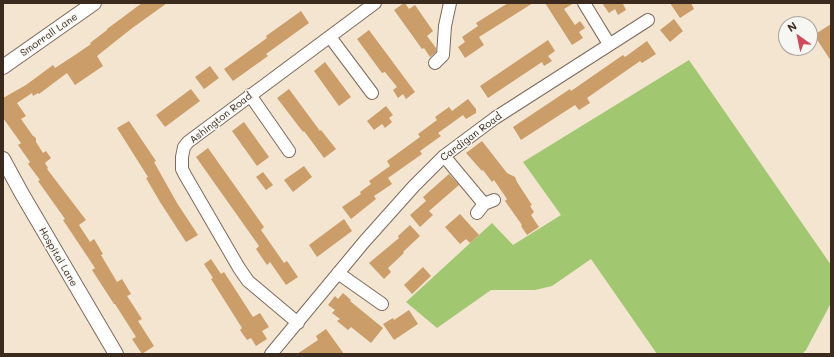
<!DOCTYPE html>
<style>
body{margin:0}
#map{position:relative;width:834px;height:357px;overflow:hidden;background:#f4e5d1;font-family:Mali,sans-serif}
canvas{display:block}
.frame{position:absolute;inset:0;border:4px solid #3b2a1e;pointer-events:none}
.north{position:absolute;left:778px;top:16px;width:40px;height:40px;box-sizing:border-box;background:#f6f6f2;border:1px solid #aba49d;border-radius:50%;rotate:327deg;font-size:11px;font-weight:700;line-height:16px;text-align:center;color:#3b2a1e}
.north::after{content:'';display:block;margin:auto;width:14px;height:18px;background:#d1495b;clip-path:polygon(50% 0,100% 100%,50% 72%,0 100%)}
</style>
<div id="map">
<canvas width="834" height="357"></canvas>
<div class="frame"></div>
<div class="north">N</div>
</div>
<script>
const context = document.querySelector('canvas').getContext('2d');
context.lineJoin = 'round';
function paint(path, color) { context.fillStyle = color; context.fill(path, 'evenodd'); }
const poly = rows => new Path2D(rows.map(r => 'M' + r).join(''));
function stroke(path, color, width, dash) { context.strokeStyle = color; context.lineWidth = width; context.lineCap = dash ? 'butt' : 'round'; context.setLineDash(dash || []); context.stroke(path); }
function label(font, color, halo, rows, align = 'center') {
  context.font = font + ' Mali,sans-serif'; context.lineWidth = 3; context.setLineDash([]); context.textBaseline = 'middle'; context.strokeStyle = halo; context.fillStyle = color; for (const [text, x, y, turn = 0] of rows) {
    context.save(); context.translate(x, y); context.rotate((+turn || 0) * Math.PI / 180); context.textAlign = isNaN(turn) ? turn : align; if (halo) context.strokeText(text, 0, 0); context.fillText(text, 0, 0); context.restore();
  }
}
const green = poly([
 [689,60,831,265,831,303,806,350,802,354,657,354,591,259,552,286,535,290,491,290,437,328,406,302,492,223,513,245,561,215,523,162]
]);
const building = poly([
 [142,3,167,3,131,29,97,56,103,66,75,85,67,73,39,94,38,93,33,96,32,93,17,103,26,116,21,119,33,136,35,137,36,139,36,142,43,153,46,151,51,158,45,163,48,168,47,169,86,220,79,225,90,242,94,239,103,254,101,255,117,282,122,279,131,294,127,296,142,319,138,321,154,346,142,354,132,339,136,337,115,304,114,304,92,270,95,268,63,220,65,219,38,181,40,180,28,164,30,162,18,145,21,143,3,118,3,98,26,85,53,65,55,68,75,55,91,44,90,43,107,30,107,29],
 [404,3,405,3,409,9,415,5,433,31,427,36,436,48,436,52,430,57,424,48,422,49,394,10],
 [508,3,533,3,479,37,484,45,465,58,458,47,465,42,462,37,478,26,476,23],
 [545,3,574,3,564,9,575,25,580,21,585,28,579,32,583,38,572,45],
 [602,3,624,3,623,4,626,10,618,15,615,9,609,13],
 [670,3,691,3,694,9,680,18],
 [301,11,309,23,266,54,268,56,233,81,224,69,267,38,266,36],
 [674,19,683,31,670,42,660,30],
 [831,24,831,61,814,35],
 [369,30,415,92,406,99,403,94,398,98,393,90,397,87,385,72,382,73,357,39],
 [548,40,555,51,548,56,552,61,544,66,542,62,488,98,480,86],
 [647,41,656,54,642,63,640,61,587,98,590,103,579,110,575,105,521,140,513,127,570,89,571,91,623,55,625,57],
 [325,62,351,97,339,106,314,71],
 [210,66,219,78,204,89,195,77],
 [191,89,200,101,165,127,156,115],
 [289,89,320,131,321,130,336,149,324,158,304,131,303,132,277,98],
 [468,99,476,109,476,113,466,119,463,115,438,133,441,136,420,151,422,154,388,178,392,184,374,196,376,199,351,219,342,207,361,194,360,192,371,184,369,181,390,166,387,161,420,137,418,134,437,120,435,117,449,107,452,111],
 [386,106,393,115,389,118,392,122,385,128,382,124,374,130,367,121],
 [129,121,156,161,154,162,177,203,198,235,186,242,160,202,146,178,148,177,117,128],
 [244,122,269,157,257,166,232,131],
 [482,141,507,173,515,177,517,182,532,205,530,206,534,212,531,215,539,227,527,235,521,226,522,225,505,201,507,199,494,180,492,182,483,170,482,171,466,153],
 [208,148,264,227,261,230,284,263,287,261,298,277,286,285,270,262,267,265,256,249,259,246,196,157],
 [304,166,312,177,293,192,284,180],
 [263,172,273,185,266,190,256,177],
 [449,174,459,185,429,211,433,215,420,227,410,215,426,201,423,197],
 [460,214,479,235,470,243,466,239,460,244,445,227],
 [344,219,352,231,317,257,309,245],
 [410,225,420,236,403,252,404,253,388,268,391,272,384,279,369,263,399,238,398,236],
 [211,259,221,274,224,272,253,317,260,313,269,327,262,331,267,339,256,346,251,338,247,340,240,330,242,328,211,279,213,278,204,264],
 [423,267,431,276,412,294,404,285],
 [343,293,351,300,350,301,383,328,371,343,351,327,348,330,337,321,340,319,332,313,335,310,328,305,335,296,338,299],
 [409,310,418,324,394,340,383,324,393,318,394,320],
 [326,329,344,354,297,354,318,340,316,336]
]);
const minor = poly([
 [584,3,609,44],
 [330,37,372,93],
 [435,63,443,55,445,26,450,3],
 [250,95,289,151],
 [444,156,484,204],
 [477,213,484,204,494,200],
 [338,273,382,304],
 [298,323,248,281,239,268,185,175,182,169,182,157,184,147,188,142,375,3],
 [271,354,364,242,414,186,444,156,495,118,648,20]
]);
const tertiary = poly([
 [3,67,94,3],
 [3,159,22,194,116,354]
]);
const streetNames = [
 ["Smorrall Lane",49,35,-35],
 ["Ashington Road",221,118,-38],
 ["Cardigan Road",471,137,-37],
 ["Hospital Lane",58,257,60]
];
paint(green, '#a1c771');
paint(building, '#ca9d69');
stroke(minor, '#7c6b5d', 14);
stroke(tertiary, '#7c6b5d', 16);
stroke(minor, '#fff', 12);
stroke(tertiary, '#fff', 14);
label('10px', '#3b2a1e', '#f6f6f2', streetNames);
</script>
